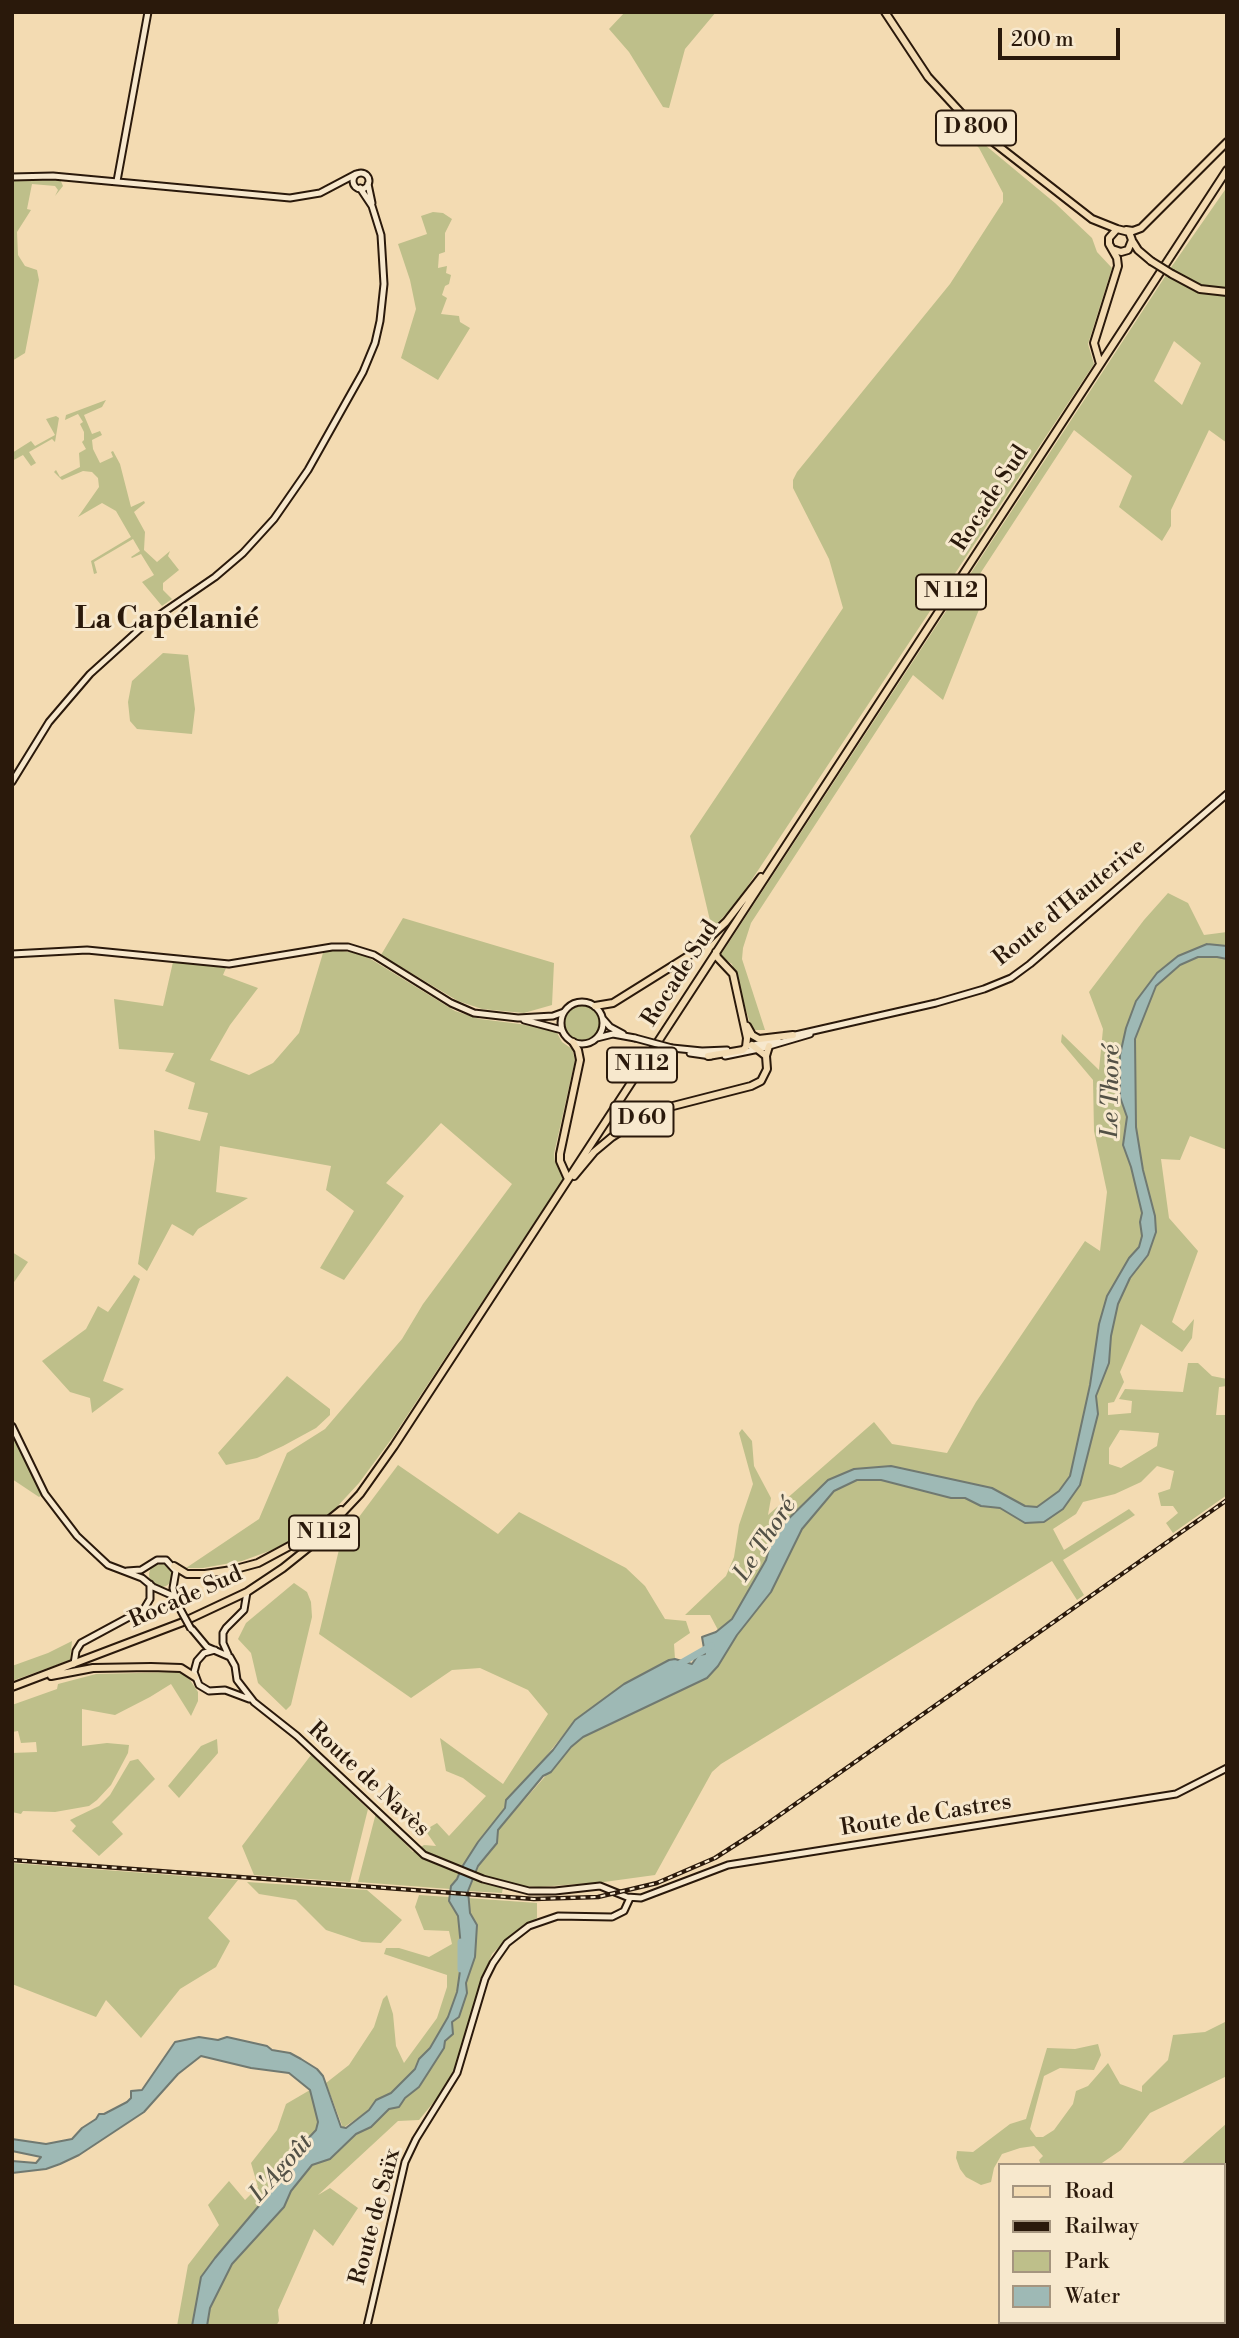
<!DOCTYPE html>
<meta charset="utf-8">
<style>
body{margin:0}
#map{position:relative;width:1239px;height:2338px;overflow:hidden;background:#f3dbb2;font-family:"Libre Bodoni",serif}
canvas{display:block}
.frame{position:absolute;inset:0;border:14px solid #2a190b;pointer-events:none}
.legend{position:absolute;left:998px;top:2163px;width:228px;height:161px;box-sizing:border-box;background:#f7e8cd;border:2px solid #a5957f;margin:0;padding:9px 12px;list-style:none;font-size:21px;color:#2a190b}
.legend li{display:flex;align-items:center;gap:14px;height:35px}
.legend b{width:35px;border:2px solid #a5957f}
.scale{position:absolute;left:998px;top:28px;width:122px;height:32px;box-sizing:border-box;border:4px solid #2a190b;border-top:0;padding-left:9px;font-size:21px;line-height:24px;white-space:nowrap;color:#2a190b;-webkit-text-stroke:5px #f7e8cd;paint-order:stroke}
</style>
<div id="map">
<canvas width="1239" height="2338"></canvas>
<div class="frame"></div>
<ul class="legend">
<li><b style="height:9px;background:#f3dbb2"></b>Road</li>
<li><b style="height:9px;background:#2a190b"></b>Railway</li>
<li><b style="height:19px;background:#bebf8a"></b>Park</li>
<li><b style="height:19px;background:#9eb9b5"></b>Water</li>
</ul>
<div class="scale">200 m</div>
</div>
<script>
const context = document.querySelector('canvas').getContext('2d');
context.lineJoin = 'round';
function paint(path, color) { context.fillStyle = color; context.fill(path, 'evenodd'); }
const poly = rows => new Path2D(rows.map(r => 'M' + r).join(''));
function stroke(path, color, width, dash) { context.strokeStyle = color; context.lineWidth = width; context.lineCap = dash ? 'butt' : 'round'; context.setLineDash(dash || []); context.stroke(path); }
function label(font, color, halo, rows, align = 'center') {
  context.font = font + ' "Libre Bodoni",serif'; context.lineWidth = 6; context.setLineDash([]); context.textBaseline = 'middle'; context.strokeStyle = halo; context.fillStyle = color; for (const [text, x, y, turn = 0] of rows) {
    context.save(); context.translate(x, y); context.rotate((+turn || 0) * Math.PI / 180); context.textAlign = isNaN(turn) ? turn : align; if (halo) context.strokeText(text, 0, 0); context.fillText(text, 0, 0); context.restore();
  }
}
const green = poly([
 [625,12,716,12,685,49,669,108,663,107,629,52,609,29],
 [967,130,1055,203,1092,238,1097,252,1112,268,1088,344,1094,364,737,902,712,929,690,836,843,608,829,559,793,488,793,480,797,472,950,284,1003,202,1003,193,979,148,964,132],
 [23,178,60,179,63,186,55,196,58,190,55,186,32,184,27,209,31,210,17,232,18,255,25,266,37,270,39,280,25,353,12,361,12,179],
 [1227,187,1227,443,1209,430,1171,510,1171,526,1162,541,1119,507,1132,476,1074,430,974,583,984,597,943,700,913,675,751,923,743,948,742,959,765,1030,752,1030,732,964,720,956,1172,266],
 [1174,341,1201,363,1182,405,1154,381],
 [433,212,443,213,452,219,445,233,445,252,439,254,438,268,447,266,446,273,451,275,449,284,445,286,442,295,447,298,441,314,459,316,460,322,470,328,438,380,401,358,416,309,410,280,398,244,427,234,421,216],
 [106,400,102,407,84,415,92,434,100,431,102,435,92,440,93,449,100,463,113,457,111,452,113,451,120,464,131,507,144,501,145,503,134,512,145,532,144,550,157,562,170,551,168,556,179,570,163,583,163,590,172,599,162,606,142,582,154,575,141,554,132,558,131,557,140,551,133,539,94,562,97,573,94,574,91,561,131,537,116,511,102,503,78,517,99,487,98,478,92,472,83,471,62,480,54,472,56,470,60,477,80,467,79,453,86,449,82,442,84,440,84,432,80,424,83,422,78,414,65,420,66,415],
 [56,416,59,418,55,442,52,439,29,452,36,463,31,466,23,455,12,461,12,453,31,441,35,446,55,435,46,419],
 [163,653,188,655,195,709,192,734,137,729,130,721,128,702,132,681],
 [1168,893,1188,903,1204,935,1227,932,1227,946,1207,944,1194,951,1146,989,1136,1001,1126,1028,1120,1055,1120,1097,1127,1117,1123,1145,1131,1167,1142,1213,1140,1222,1142,1236,1139,1247,1129,1258,1099,1324,1090,1385,1070,1476,1059,1491,1037,1507,1025,1506,992,1488,891,1466,854,1469,773,1534,766,1560,732,1619,718,1630,710,1615,685,1615,726,1576,734,1557,739,1525,753,1484,739,1433,742,1429,752,1441,754,1466,771,1498,768,1515,874,1422,892,1444,947,1453,976,1402,1085,1241,1100,1251,1107,1192,1094,1131,1093,1080,1061,1042,1062,1034,1099,1070,1103,1029,1089,992,1144,920],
 [403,918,554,963,552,1005,524,1013,482,1009,458,1001,381,955],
 [334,950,357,953,369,958,455,1011,480,1019,520,1024,556,1031,562,1042,572,1049,575,1060,554,1154,555,1162,563,1175,563,1179,393,1437,359,1483,335,1509,303,1534,272,1550,242,1561,203,1568,186,1568,259,1519,287,1453,325,1429,402,1339,423,1304,512,1184,441,1123,386,1183,404,1196,344,1280,320,1268,354,1211,326,1190,331,1166,220,1146,216,1192,248,1198,198,1229,193,1236,172,1224,147,1271,138,1264,155,1158,154,1130,200,1141,208,1113,188,1109,195,1083,165,1071,174,1053,119,1049,114,999,163,1006,173,962,226,968,223,975,258,988,230,1025,210,1060,249,1075,273,1063,299,1033,323,953],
 [1198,957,1217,957,1227,959,1227,1150,1190,1136,1180,1160,1161,1159,1169,1218,1198,1251,1172,1322,1184,1331,1194,1319,1192,1338,1182,1352,1141,1324,1120,1372,1124,1382,1114,1402,1108,1403,1108,1415,1131,1413,1132,1401,1119,1399,1125,1389,1183,1392,1188,1363,1198,1363,1212,1376,1227,1379,1227,1386,1219,1387,1216,1415,1227,1415,1227,1495,1173,1533,1166,1523,1178,1513,1173,1506,1161,1506,1158,1493,1170,1489,1174,1471,1157,1466,1141,1482,1115,1494,1083,1502,1076,1514,1053,1529,1064,1550,1129,1509,1135,1515,1063,1560,1084,1595,1077,1600,1052,1561,721,1764,712,1772,655,1875,604,1882,539,1887,521,1886,504,1881,502,1893,468,1891,478,1866,497,1843,498,1830,571,1747,583,1737,707,1678,718,1666,737,1635,771,1592,802,1529,834,1490,857,1480,881,1480,951,1498,965,1498,981,1506,1001,1508,1025,1523,1063,1509,1080,1485,1098,1414,1096,1396,1109,1363,1111,1336,1118,1304,1130,1278,1148,1255,1143,1170,1136,1127,1135,1039,1156,986,1180,965],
 [1120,1430,1159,1433,1157,1446,1121,1468,1109,1464,1109,1448],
 '564 1023a18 18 0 1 1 36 0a18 18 0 1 1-36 0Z',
 [12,1252,28,1262,12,1285],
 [134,1275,140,1279,103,1381,124,1389,92,1413,90,1398,70,1392,42,1361,86,1329,98,1306,108,1312],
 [287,1376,330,1409,330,1415,316,1428,283,1446,257,1458,226,1465,218,1453],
 [12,1432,42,1495,39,1497,12,1479],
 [398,1465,498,1534,519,1512,626,1568,645,1586,665,1619,686,1621,690,1633,674,1644,675,1659,669,1660,624,1684,575,1720,478,1842,450,1889,358,1882,376,1813,413,1852,424,1845,436,1846,425,1830,437,1823,449,1836,486,1796,463,1778,446,1771,440,1738,503,1784,548,1714,528,1690,480,1668,452,1670,411,1698,319,1634,341,1541],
 '149 1575a12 12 0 1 1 24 0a12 12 0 1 1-24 0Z',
 [294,1583,307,1592,311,1602,312,1617,291,1705,286,1710,258,1683,251,1653,238,1639,246,1623],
 [72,1641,70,1660,12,1681,12,1666,48,1653],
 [180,1672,190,1680,198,1692,198,1701,191,1716,171,1684,150,1697,115,1715,82,1709,82,1746,107,1743,129,1745,128,1753,111,1785,97,1800,89,1806,55,1812,23,1811,21,1814,12,1812,12,1753,37,1752,36,1742,21,1743,18,1731,12,1732,12,1705,57,1689,58,1684,96,1674],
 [217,1739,218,1753,179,1798,168,1786,201,1746],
 [311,1755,368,1809,350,1882,254,1875,242,1846],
 [138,1759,155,1779,112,1822,123,1834,99,1856,72,1831,76,1826,70,1820,99,1806,110,1795,130,1761],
 [12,1863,238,1880,208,1918,230,1941,216,1967,180,1989,141,2038,106,2000,96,2017,12,1984],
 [247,1882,367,1890,402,1920,381,1943,362,1942,326,1930,296,1900,259,1894],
 [419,1895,449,1897,449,1901,458,1916,462,1957,457,1992,448,2017,430,2048,419,2059,415,2069,391,2093,376,2100,369,2110,343,2128,326,2083,349,2065,374,2027,383,1999,387,1995,393,2014,396,2046,404,2063,437,2018,447,1987,447,1975,384,1954,386,1948,399,1948,429,1957,452,1944,449,1931,424,1930,415,1907],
 [468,1898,537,1903,537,1918,514,1932,492,1954,484,1974,459,2061,443,2091,419,2120,398,2121,318,2195,330,2188,358,2208,333,2246,314,2229,278,2310,279,2321,276,2326,207,2326,210,2308,232,2264,284,2207,291,2191,312,2165,330,2159,356,2134,371,2127,389,2109,399,2107,404,2098,420,2087,445,2041,453,2034,452,2022,459,2017,467,1993,466,1983,475,1957,477,1926,470,1913],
 [1227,2021,1227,2076,1150,2113,1121,2150,1099,2165,1041,2165,1039,2160,1043,2156,1034,2146,1020,2148,1002,2154,994,2168,991,2182,981,2185,966,2177,960,2169,956,2158,957,2151,973,2152,1010,2124,1026,2119,1047,2048,1075,2049,1098,2044,1101,2055,1094,2070,1060,2068,1044,2076,1030,2129,1036,2137,1043,2137,1054,2130,1073,2104,1076,2091,1088,2086,1108,2063,1120,2084,1142,2092,1142,2086,1168,2060,1173,2035,1205,2032],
 [310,2090,318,2122,316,2130,303,2145,306,2147,282,2171,263,2201,215,2258,201,2277,192,2326,177,2326,188,2265,219,2225,208,2205,229,2181,245,2200,258,2187,251,2163,277,2130,286,2104],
 [1227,2123,1227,2299,1223,2295,1223,2165,1180,2165]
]);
const water = poly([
 [1207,944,1227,946,1227,959,1217,957,1198,957,1180,965,1156,986,1135,1039,1136,1127,1143,1170,1155,1216,1156,1232,1148,1255,1130,1278,1118,1304,1111,1336,1109,1363,1096,1396,1098,1414,1080,1485,1063,1509,1044,1522,1025,1523,1000,1508,981,1506,965,1498,951,1498,881,1480,857,1480,834,1491,802,1529,771,1592,737,1635,718,1666,707,1678,583,1737,571,1747,551,1772,543,1776,498,1830,497,1843,478,1866,468,1891,470,1913,477,1925,475,1957,466,1983,467,1993,459,2017,452,2022,453,2034,445,2041,444,2048,419,2087,405,2098,399,2107,389,2109,371,2127,356,2134,330,2159,312,2165,291,2191,284,2207,232,2264,210,2308,207,2326,192,2326,201,2277,215,2258,263,2201,282,2171,306,2148,302,2145,316,2130,318,2122,310,2090,289,2073,251,2068,201,2056,178,2074,144,2112,79,2155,60,2164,46,2169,12,2173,12,2161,36,2163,41,2157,12,2151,12,2139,46,2144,72,2139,82,2128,96,2119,99,2114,104,2114,127,2102,131,2098,131,2091,142,2090,175,2042,199,2037,218,2040,227,2037,267,2046,272,2050,290,2053,301,2059,317,2069,323,2076,341,2127,346,2128,369,2110,376,2100,391,2093,415,2069,419,2059,430,2048,448,2017,457,1992,462,1957,458,1916,449,1901,451,1886,457,1879,462,1867,478,1842,505,1808,506,1800,553,1750,575,1720,624,1684,669,1660,675,1659,692,1664,698,1655,705,1654,702,1637,716,1632,732,1619,766,1560,773,1534,828,1480,854,1469,891,1466,992,1488,1025,1506,1037,1507,1059,1491,1070,1476,1090,1385,1099,1324,1107,1296,1129,1258,1139,1247,1142,1236,1140,1222,1142,1213,1131,1167,1123,1145,1127,1117,1120,1097,1120,1055,1126,1028,1136,1001,1157,973,1178,956,1207,944]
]);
const river = poly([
 [676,1666,711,1646],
 [461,1942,461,1969]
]);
const secondary = poly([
 '353 181a8 8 0 1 1 16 0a8 8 0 1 1-16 0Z',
 [12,177,53,176,290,198,320,193,356,174],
 [117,181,148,12],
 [368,184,372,203],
 [12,782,49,722,90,674,142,627,215,577,243,553,274,519,308,470,363,372,375,343,380,321,384,284,381,235,372,206,360,188],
 [12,954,87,950,229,964,332,947,348,947,374,955,451,1003,474,1013,518,1018,553,1016,564,1012],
 '561 1023a21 21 0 1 1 42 0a21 21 0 1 1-42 0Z',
 [603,1019,610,1027,623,1034],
 [524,1020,562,1030],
 [791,1036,936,1003,984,989,1011,978,1030,964,1227,794],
 [597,1038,613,1034,635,1038],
 [750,1046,778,1039],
 [672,1048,702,1051,727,1050],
 [690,1053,711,1056],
 [725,1056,759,1049,810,1034],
 [12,1426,45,1494,77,1536,108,1565,142,1578,153,1587,171,1595,179,1607],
 [127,1571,141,1570,157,1560,166,1560,176,1571,173,1588,175,1597],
 [192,1629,207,1647,230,1657,235,1666,237,1680,254,1702,297,1736,424,1855,483,1879,529,1891,555,1891,600,1886,627,1897,641,1898,728,1865,1176,1794,1227,1768],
 [215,1650,204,1653,197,1661,194,1672,199,1685,209,1691,225,1690,249,1699],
 [228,1654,223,1643,223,1633,226,1628,244,1610,247,1592],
 [74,1664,76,1651,81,1643,144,1609,150,1599,150,1584],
 [367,2326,405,2162,416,2139,457,2073,485,1979,493,1963,507,1943,529,1926,558,1916,612,1917,624,1911,630,1898]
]);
const primary = poly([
 [885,12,928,77,974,127,1092,219,1117,229],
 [1126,230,1133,231,1141,228,1227,142],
 [1133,242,1138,250,1151,261],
 [1172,274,1200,289,1227,292],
 [1100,364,1094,343,1118,266,1117,258,1109,244,1109,238,1117,229,1129,232,1132,240,1128,250,1121,252,1112,249],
 [595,1006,613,1003,693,953,726,922,761,877],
 [747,1026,752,1035,759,1039,793,1035],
 [708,1056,743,1050,746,1047,747,1038,733,974,717,957,716,952],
 [766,1056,769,1046],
 [574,1176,594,1152,612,1137,637,1121,673,1106,751,1086,761,1081,767,1069,766,1056,752,1045],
 [568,1179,560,1161,560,1154,580,1060,578,1050,573,1042],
 [174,1566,187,1574,205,1574,232,1570,258,1563,310,1535,341,1510],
 [51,1676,93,1668,151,1667,181,1668,195,1677],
 [12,1687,183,1622,247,1592,283,1568,313,1544,360,1494,394,1446,1227,170]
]);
const rail = poly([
 [12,1860,534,1899,598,1897,657,1883,715,1858,757,1831,1227,1500]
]);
const secondaryBridge = poly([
 [635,1038,672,1048],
 [179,1607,191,1629]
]);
const primaryBridge = poly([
 [1151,261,1172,274]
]);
const shields = [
 [976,128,80],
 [951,592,70],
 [642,1065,70],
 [642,1119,63],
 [324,1533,70]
];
const shieldNames = [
 ["D 800",976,128],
 ["N 112",951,592],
 ["N 112",642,1065],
 ["D 60",642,1119],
 ["N 112",324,1533]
];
const streetNames = [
 ["Rocade Sud",991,499,-57],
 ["Route d'Hauterive",1070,903,-39],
 ["Rocade Sud",681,974,-57],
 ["Rocade Sud",186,1598,-24],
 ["Route de Navès",368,1780,43],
 ["Route de Castres",926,1816,-9],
 ["Route de Saïx",376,2217,-75]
];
const waterNames = [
 ["Le Thoré",1112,1091,-89],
 ["Le Thoré",766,1540,-57],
 ["L'Agoût",282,2169,-48]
];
const districtNames = [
 ["La Capélanié",167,621]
];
paint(green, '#bebf8a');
paint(water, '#9eb9b5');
stroke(water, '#707971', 2);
stroke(river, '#9eb9b5', 7);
stroke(secondary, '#2a190b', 9);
stroke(primary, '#2a190b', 10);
stroke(secondary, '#f7e8cd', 5);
stroke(primary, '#f3dbb2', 6);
stroke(rail, '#2a190b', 4.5);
stroke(rail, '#f7e8cd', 2, [5]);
stroke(secondaryBridge, '#2a190b', 9, []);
stroke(primaryBridge, '#2a190b', 10, []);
stroke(secondaryBridge, '#f7e8cd', 5);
stroke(primaryBridge, '#f3dbb2', 6);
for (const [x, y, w] of shields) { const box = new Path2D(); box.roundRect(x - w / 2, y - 17.5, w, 35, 5); context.fillStyle = '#f7e8cd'; context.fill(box); stroke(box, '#2a190b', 2); }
label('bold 21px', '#2a190b', null, shieldNames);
label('23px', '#2a190b', '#f7e8cd', streetNames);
label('italic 24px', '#535146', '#f7e8cd', waterNames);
label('bold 30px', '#2a190b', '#f7e8cd', districtNames);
</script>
